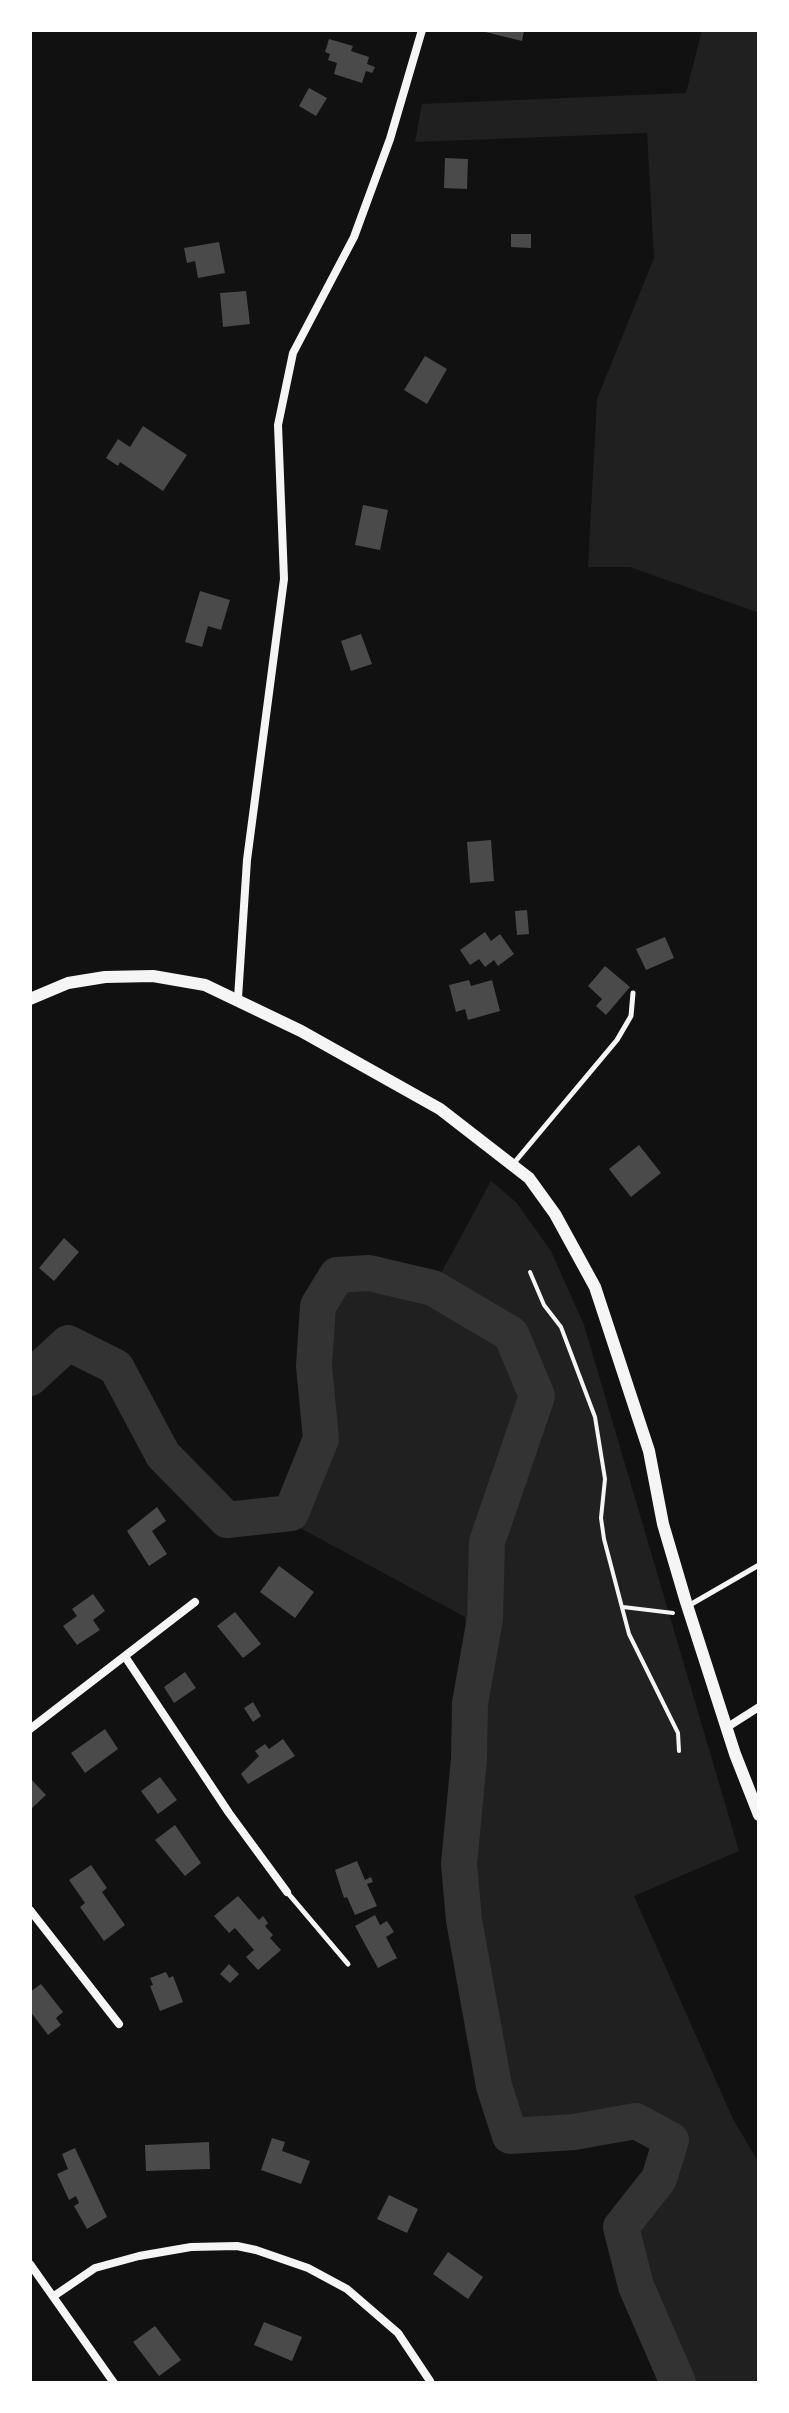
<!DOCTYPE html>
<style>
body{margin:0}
#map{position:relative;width:789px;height:2413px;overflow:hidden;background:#111;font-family:Poppins,sans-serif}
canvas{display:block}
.frame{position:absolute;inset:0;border:32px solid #fff;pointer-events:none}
</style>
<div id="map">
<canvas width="789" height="2413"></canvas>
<div class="frame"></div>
</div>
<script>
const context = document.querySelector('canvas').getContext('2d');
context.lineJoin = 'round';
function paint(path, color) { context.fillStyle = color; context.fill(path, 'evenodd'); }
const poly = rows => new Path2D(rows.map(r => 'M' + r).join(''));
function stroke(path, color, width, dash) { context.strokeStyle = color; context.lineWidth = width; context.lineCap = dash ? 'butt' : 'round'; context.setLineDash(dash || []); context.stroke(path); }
const green = poly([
 [702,30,759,30,759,613,630,567,588,567,597,399,654,258,647,133,415,142,422,104,686,93],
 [491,1181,516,1202,551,1251,584,1325,739,1851,634,1896,733,2119,759,2163,759,2383,678,2383,636,2286,621,2227,659,2179,671,2140,636,2121,574,2132,510,2136,494,2086,464,1920,459,1864,469,1759,471,1667,465,1617,300,1528,291,1513,321,1439,314,1366,318,1306,337,1275,369,1273,433,1288]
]);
const river = poly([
 [30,1378,68,1343,116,1367,163,1455,227,1520,291,1513,321,1439,314,1366,318,1306,337,1275,369,1273,433,1288,511,1334,537,1396,487,1542,485,1619,470,1703,469,1759,459,1864,464,1920,494,2086,510,2136,574,2132,636,2121,671,2140,659,2179,621,2227,636,2286,678,2383]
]);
const building = poly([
 [477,30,524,30,522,41],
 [329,39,353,46,351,51,369,57,367,64,375,67,372,73,366,71,362,83,334,74,337,63,328,60,330,54,325,52],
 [309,88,327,98,316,116,299,106],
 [445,158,468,159,467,189,444,188],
 [511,234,531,234,531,248,511,247],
 [219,242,225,273,198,278,195,261,187,263,184,248],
 [246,291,250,324,223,327,220,293],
 [425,356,447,369,427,404,404,390],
 [143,426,187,455,163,491,120,462,118,466,106,458,118,439,130,447],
 [363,505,388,510,380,550,355,545],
 [200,591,230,600,221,630,208,626,202,647,185,642],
 [361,634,372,664,351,671,341,641],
 [491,840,494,881,470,883,467,842],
 [527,910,529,934,517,935,515,911],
 [485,932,491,941,500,934,514,954,498,966,494,960,485,967,479,959,470,965,460,950],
 [665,937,674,958,646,970,636,949],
 [605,966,630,987,606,1015,596,1006,602,999,588,986],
 [469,980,471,986,492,980,500,1011,468,1020,465,1009,456,1012,449,985],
 [639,1145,661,1173,631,1197,609,1169],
 [64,1238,79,1252,54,1281,39,1268],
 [157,1507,166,1521,152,1531,167,1554,149,1566,127,1531],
 [279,1566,314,1592,295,1618,260,1592],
 [93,1594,105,1611,93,1620,100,1630,77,1645,63,1626,77,1616,72,1609],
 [235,1612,261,1644,243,1658,217,1626],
 [185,1672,196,1688,174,1703,164,1687],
 [253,1702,261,1716,253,1722,244,1708],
 [105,1729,118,1749,85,1773,71,1753],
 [283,1739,295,1756,248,1784,241,1774,259,1756,255,1751,265,1744,269,1749],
 [160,1777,177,1800,158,1814,141,1791],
 [30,1778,46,1795,30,1810],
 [175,1825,201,1863,185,1876,155,1840],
 [357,1861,365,1880,371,1877,373,1882,367,1884,377,1906,355,1915,347,1897,344,1898,335,1870],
 [91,1865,107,1888,102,1892,125,1925,104,1941,80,1907,85,1903,69,1880],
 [238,1896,259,1920,263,1916,268,1923,265,1926,273,1935,270,1938,281,1950,258,1970,246,1957,254,1950,235,1928,229,1933,214,1916],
 [375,1915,380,1925,387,1921,394,1932,386,1937,397,1958,378,1968,355,1926],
 [229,1964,239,1974,230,1983,220,1974],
 [166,1972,169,1978,173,1976,183,2002,160,2011,150,1986,153,1985,150,1978],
 [41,1984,63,2012,56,2018,61,2025,48,2035,30,2011,30,1992],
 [272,2138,285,2142,282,2151,310,2161,301,2184,261,2170],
 [209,2142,210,2169,146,2171,145,2145],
 [75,2148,107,2217,87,2229,74,2206,79,2203,76,2196,69,2200,57,2174,68,2169,62,2154],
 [389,2195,418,2209,407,2233,377,2219],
 [448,2252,483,2277,468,2299,433,2274],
 [264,2322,302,2337,292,2361,254,2345],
 [155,2326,181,2360,159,2376,133,2342]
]);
const path = poly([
 [530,1272,544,1305,561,1327,595,1417,605,1479,601,1518,604,1539,629,1634,678,1733,679,1751],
 [623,1607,673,1613]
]);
const service = poly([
 [514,1163,617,1040,631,1016,633,993],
 [688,1606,759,1565],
 [287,1892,348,1964]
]);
const minor = poly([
 [238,998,247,860,284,579,278,425,293,353,354,237,390,139,422,30],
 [126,1658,229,1813,287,1892],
 [726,1728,759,1707],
 [30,1729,195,1602],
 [30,1910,119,2024],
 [30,2264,114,2383],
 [54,2296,95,2268,139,2256,191,2247,237,2246,256,2250,308,2268,347,2289,398,2333,430,2381]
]);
const tertiary = poly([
 [30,999,68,983,105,977,153,976,205,985,301,1031,440,1109,529,1178,555,1214,595,1287,649,1451,663,1524,686,1602,735,1754,759,1815]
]);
paint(green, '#202020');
stroke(river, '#333', 36);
paint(building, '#4a4a4a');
stroke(path, '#f5f5f5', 4);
stroke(service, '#f5f5f5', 5);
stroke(minor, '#f5f5f5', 8);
stroke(tertiary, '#f5f5f5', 12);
</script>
